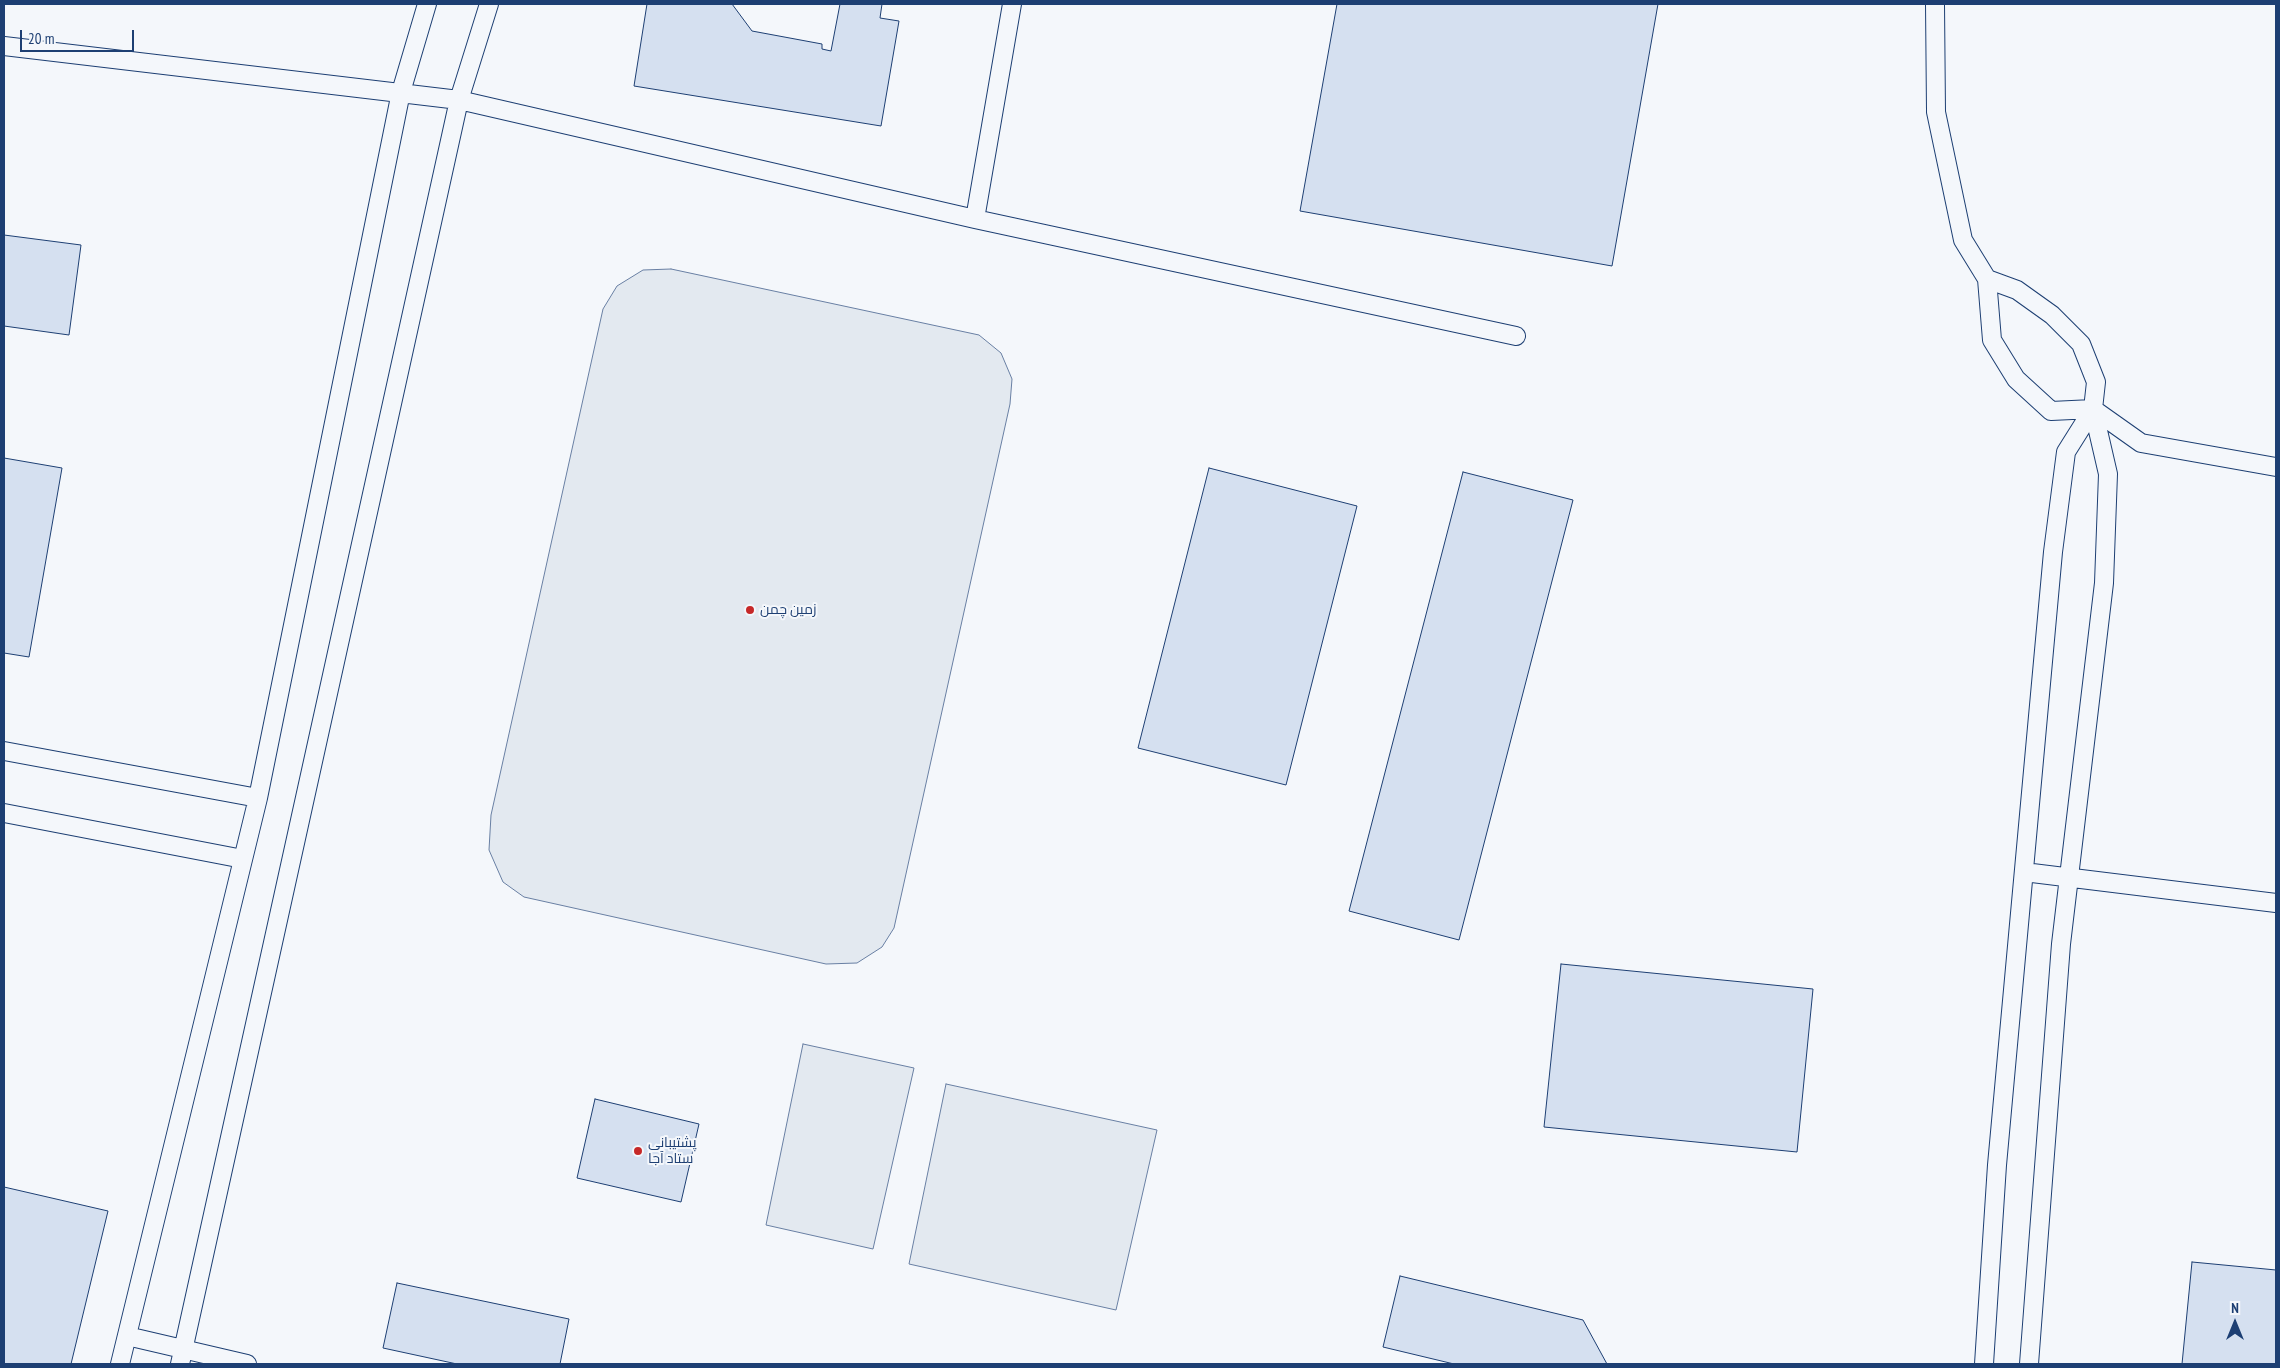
<!DOCTYPE html>
<meta charset="utf-8">
<style>
body{margin:0}
#map{position:relative;width:2280px;height:1368px;overflow:hidden;background:#f4f7fb;font-family:"PT Sans Narrow",sans-serif}
canvas{display:block}
.frame{position:absolute;inset:0;border:5px solid #1d3f73;pointer-events:none}
.north{position:absolute;left:2210px;top:1298px;width:50px;height:50px;-webkit-text-stroke:4px #f4f7fb;paint-order:stroke;rotate:0deg;font-size:14px;font-weight:700;line-height:20px;text-align:center;color:#1d3f73}
.north::after{content:'';display:block;margin:auto;width:18px;height:22px;background:#1d3f73;clip-path:polygon(50% 0,100% 100%,50% 72%,0 100%)}
.scale{position:absolute;left:20px;top:30px;width:114px;height:22px;box-sizing:border-box;border:2px solid #1d3f73;border-top:0;padding-left:6px;font-size:15px;line-height:18px;white-space:nowrap;color:#1d3f73;-webkit-text-stroke:4px #f4f7fb;paint-order:stroke}
</style>
<div id="map">
<canvas width="2280" height="1368"></canvas>
<div class="frame"></div>
<div class="north">N</div>
<div class="scale">20 m</div>
</div>
<script>
const context = document.querySelector('canvas').getContext('2d');
context.lineJoin = 'round';
function paint(path, color) { context.fillStyle = color; context.fill(path, 'evenodd'); }
const poly = rows => new Path2D(rows.map(r => 'M' + r).join(''));
function stroke(path, color, width, dash) { context.strokeStyle = color; context.lineWidth = width; context.lineCap = dash ? 'butt' : 'round'; context.setLineDash(dash || []); context.stroke(path); }
function label(font, color, halo, rows, align = 'center') {
  context.font = font + ' "PT Sans Narrow",Cairo,sans-serif'; context.lineWidth = 4; context.setLineDash([]); context.textBaseline = 'middle'; context.strokeStyle = halo; context.fillStyle = color; for (const [text, x, y, turn = 0] of rows) {
    context.save(); context.translate(x, y); context.rotate((+turn || 0) * Math.PI / 180); context.textAlign = isNaN(turn) ? turn : align; if (halo) context.strokeText(text, 0, 0); context.fillText(text, 0, 0); context.restore();
  }
}
const green = poly([
 [671,269,979,335,1001,353,1012,379,1010,404,894,928,882,947,857,963,826,964,524,897,503,882,489,850,491,815,603,309,617,286,643,270,671,269],
 [803,1044,914,1068,873,1249,766,1225,803,1044],
 [946,1084,1157,1130,1116,1310,909,1264,946,1084]
]);
const building = poly([
 [647,4,732,4,752,31,822,44,822,49,831,51,840,4,882,4,880,18,899,21,881,126,634,86,647,4],
 [1337,4,1658,4,1612,266,1300,211,1337,4],
 [4,235,81,245,69,335,4,326,4,235],
 [4,458,62,468,29,657,4,653,4,458],
 [1209,468,1357,506,1286,785,1138,748,1209,468],
 [1463,472,1573,500,1459,940,1349,911,1463,472],
 [1561,964,1813,989,1797,1152,1544,1127,1561,964],
 [595,1099,699,1124,681,1202,577,1178,595,1099],
 [4,1187,108,1211,71,1364,4,1364,4,1187],
 [2192,1262,2276,1270,2276,1364,2182,1364,2192,1262],
 [1400,1276,1583,1320,1607,1364,1454,1364,1383,1347,1400,1276],
 [397,1283,569,1319,560,1364,457,1364,383,1348,397,1283]
]);
const service = poly([
 [1935,4,1936,112,1963,240,1987,279,1992,340,2016,379,2051,411,2093,409,2141,443,2276,467],
 [4,46,459,100,975,219,1516,336],
 [975,219,1012,4],
 [1987,279,2017,290,2052,315,2081,344,2096,382,2093,409,2108,474,2104,583,2061,944,2029,1364],
 [4,751,258,798],
 [4,813,243,859],
 [2024,872,2276,903],
 [127,1336,247,1364],
 [120,1364,258,798,401,92,427,4],
 [180,1364,459,100,489,4],
 [1984,1364,1997,1165,2053,552,2066,452,2093,409]
]);
const markers = [
 [750,610,5,"#c62828"],
 [638,1151,5,"#c62828"]
];
const poiNames = [
 ["زمین چمن",760,610],
 ["پشتیبانی",648,1143],
 ["ستاد آجا",648,1159]
];
paint(green, '#e3e9f0');
stroke(green, '#687fa3', 1);
paint(building, '#d5e0f0');
stroke(building, '#1d3f73', 1);
stroke(service, '#1d3f73', 20);
stroke(service, '#f4f7fb', 18);
for (const [x, y, r, color] of markers) { const dot = new Path2D(); dot.arc(x, y, r, 0, 2 * Math.PI); context.fillStyle = color; context.fill(dot); stroke(dot, '#f4f7fb', 2); }
label('14px', '#1d3f73', '#f4f7fb', poiNames, 'left');
</script>
